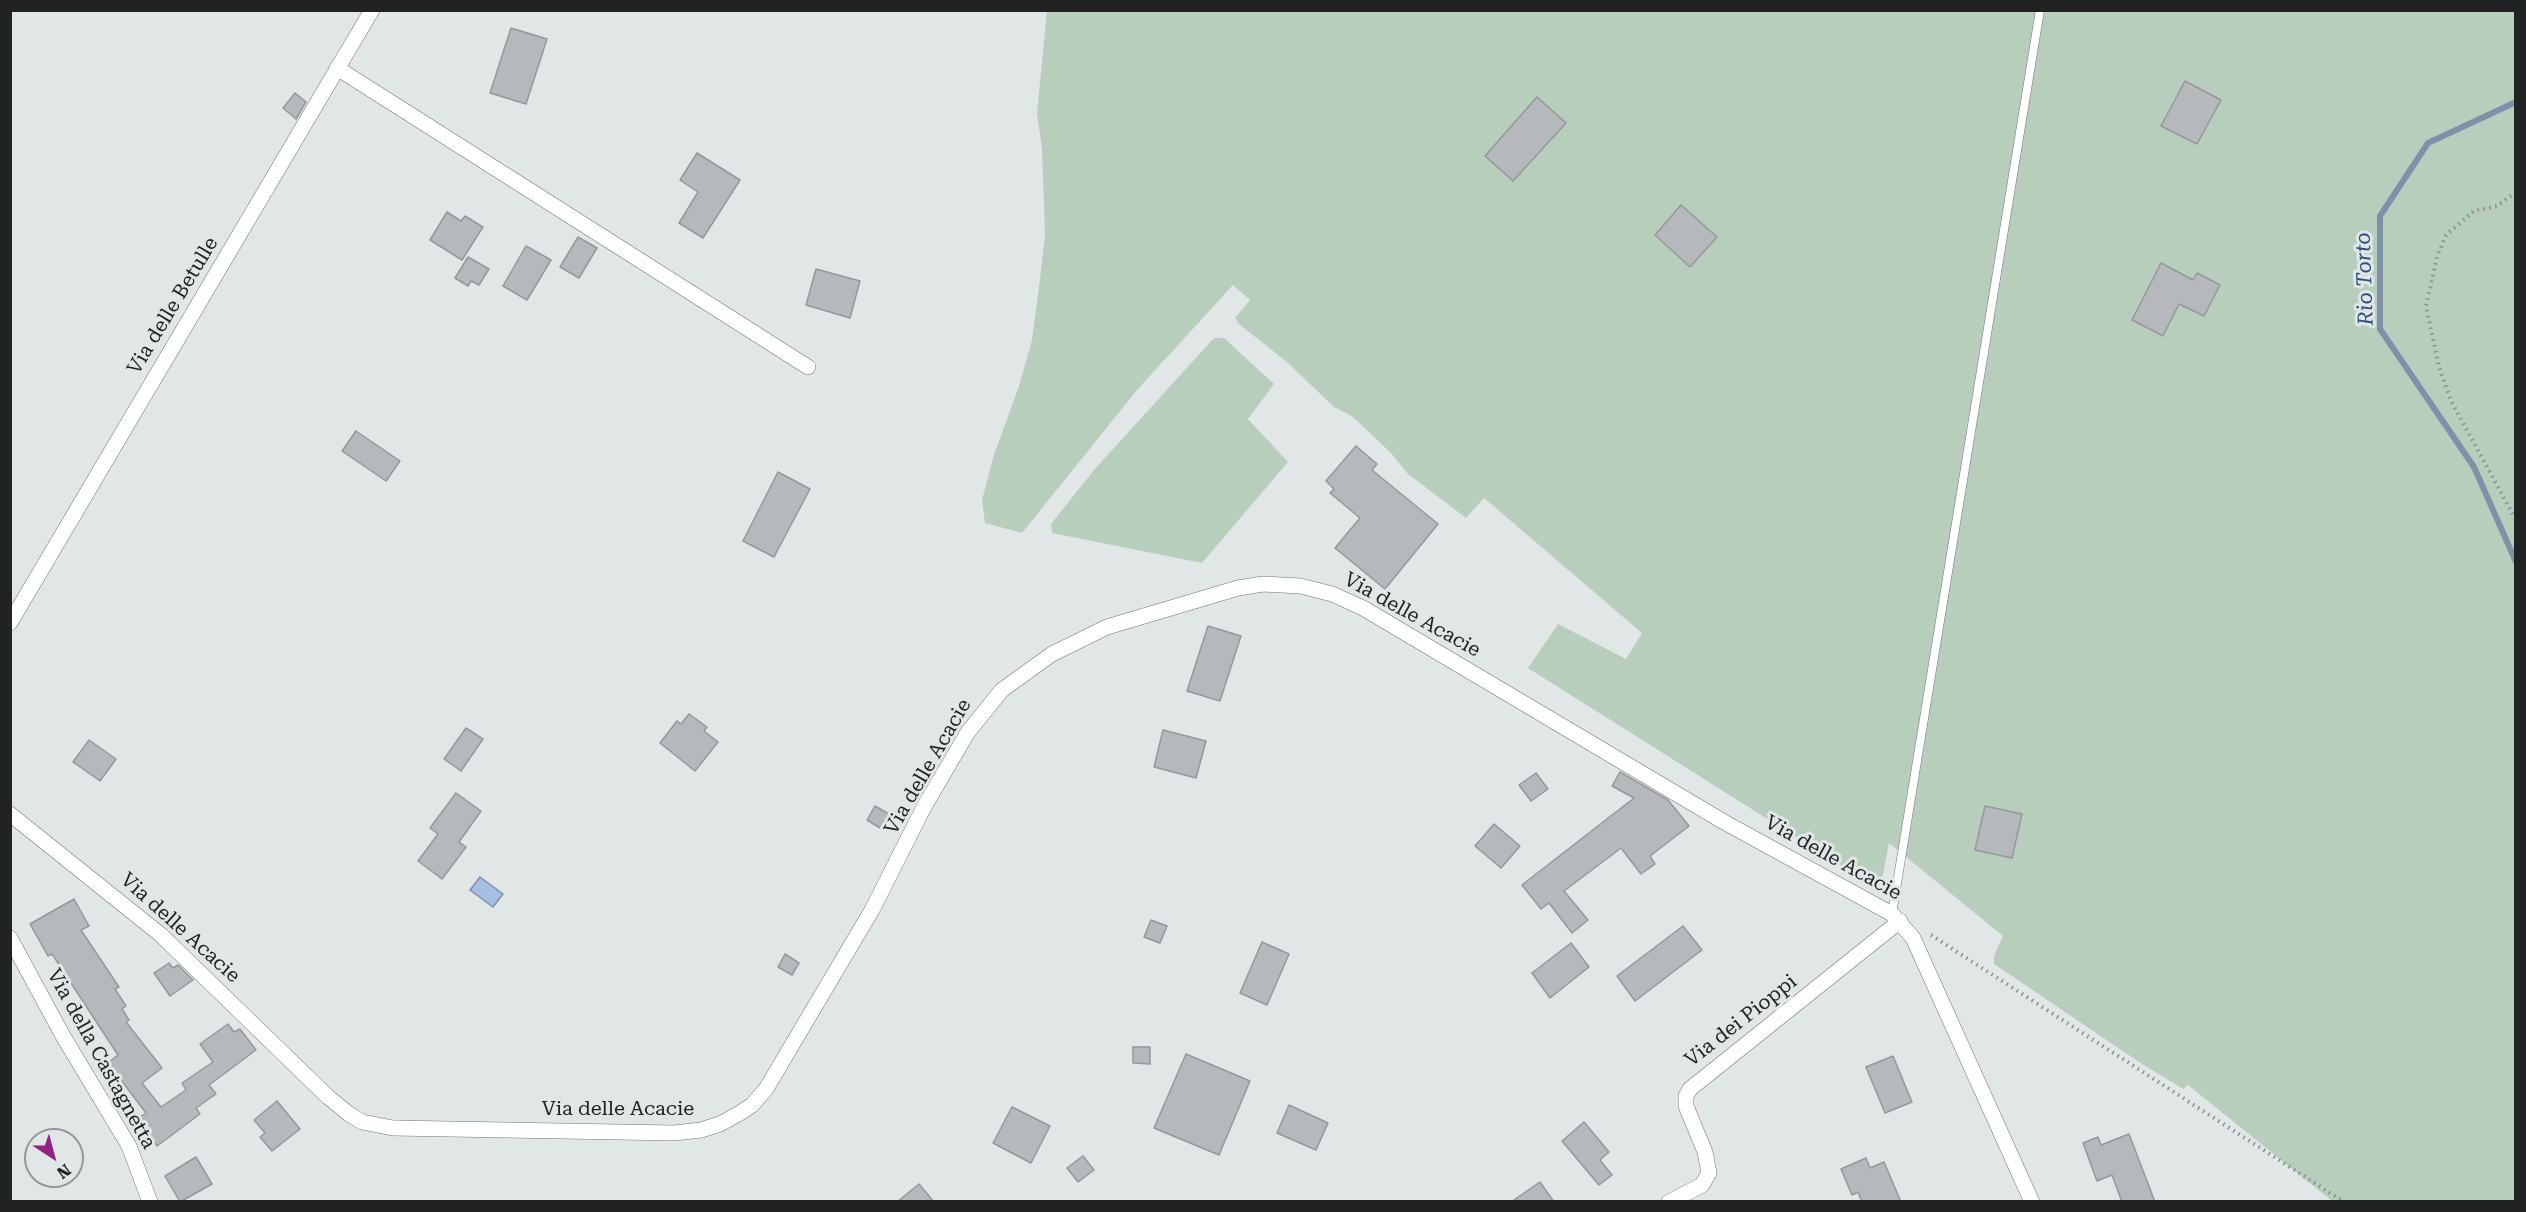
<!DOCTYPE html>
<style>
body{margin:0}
#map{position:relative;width:2526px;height:1212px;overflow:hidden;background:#e1e6e6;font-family:"Roboto Serif",serif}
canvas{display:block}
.frame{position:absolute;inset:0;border:12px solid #212323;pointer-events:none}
.north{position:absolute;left:24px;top:1128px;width:60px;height:60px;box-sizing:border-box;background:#e1e6e6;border:2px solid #949898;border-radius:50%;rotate:144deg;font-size:16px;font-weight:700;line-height:24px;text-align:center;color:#212323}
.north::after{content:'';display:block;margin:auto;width:21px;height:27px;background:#922384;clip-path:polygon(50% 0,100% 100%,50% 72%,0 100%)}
</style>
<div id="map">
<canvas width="2526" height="1212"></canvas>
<div class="frame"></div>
<div class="north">N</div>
</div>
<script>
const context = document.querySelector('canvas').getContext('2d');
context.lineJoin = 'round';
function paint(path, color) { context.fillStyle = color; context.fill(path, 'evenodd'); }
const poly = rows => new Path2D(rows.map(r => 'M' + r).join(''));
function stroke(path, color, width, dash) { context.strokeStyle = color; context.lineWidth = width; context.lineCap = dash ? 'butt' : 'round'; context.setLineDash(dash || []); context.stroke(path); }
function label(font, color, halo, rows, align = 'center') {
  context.font = font + ' "Roboto Serif",serif'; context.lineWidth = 6; context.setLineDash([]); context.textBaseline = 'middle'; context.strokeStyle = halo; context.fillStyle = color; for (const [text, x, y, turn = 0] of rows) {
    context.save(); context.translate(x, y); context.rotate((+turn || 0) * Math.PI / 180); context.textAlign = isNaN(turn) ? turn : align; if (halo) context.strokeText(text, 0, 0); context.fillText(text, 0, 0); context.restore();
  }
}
const green = poly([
 [1047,11,2515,11,2515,1201,2332,1201,2188,1085,2183,1089,2139,1062,1994,964,1994,956,2003,936,1889,843,1880,890,1528,668,1558,624,1626,659,1642,633,1484,498,1466,518,1408,474,1391,453,1352,416,1334,407,1288,363,1239,324,1235,318,1250,300,1233,285,1137,390,1022,533,985,523,982,500,994,455,1019,386,1032,340,1040,279,1045,234,1042,149,1037,113],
 [1214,338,1224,338,1274,384,1248,419,1288,462,1202,563,1052,533,1051,524,1094,470]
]);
const water = poly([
 [480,877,503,894,493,907,470,890,480,877]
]);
const stream = poly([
 [2516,102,2428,143,2380,216,2380,329,2474,467,2516,562]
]);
const building = poly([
 [511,28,547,39,526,104,490,93,511,28],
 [2185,81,2221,100,2197,144,2161,126,2185,81],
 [295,93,306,102,296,119,283,108,295,93],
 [1537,97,1566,123,1513,181,1485,156,1537,97],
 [697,153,740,180,703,238,679,223,698,192,680,180,697,153],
 [1681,205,1717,237,1690,267,1655,235,1681,205],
 [447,212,461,221,465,216,483,227,462,260,430,240,447,212],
 [578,237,597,248,579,278,560,267,578,237],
 [526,246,551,260,527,300,503,286,526,246],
 [468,257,489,269,479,285,471,281,468,286,455,278,468,257],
 [2161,263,2193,280,2197,273,2220,285,2204,316,2179,304,2163,336,2132,320,2161,263],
 [816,269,860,281,850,318,806,305,816,269],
 [356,431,400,461,386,481,342,451,356,431],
 [1356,446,1377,464,1372,470,1438,524,1385,589,1335,548,1360,518,1330,493,1334,489,1326,481,1356,446],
 [778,472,810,489,774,557,743,541,778,472],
 [1208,626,1241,636,1220,701,1187,691,1208,626],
 [689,714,707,727,704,731,718,742,695,771,660,743,677,721,681,724,689,714],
 [466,728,483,739,461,771,444,759,466,728],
 [1163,730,1206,741,1196,778,1154,767,1163,730],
 [89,740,116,759,100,781,73,762,89,740],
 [1620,772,1668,800,1689,826,1650,856,1655,864,1641,874,1621,848,1564,891,1588,920,1572,933,1549,903,1541,909,1522,885,1634,798,1612,786,1620,772],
 [1536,773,1548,789,1531,801,1519,785,1536,773],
 [456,793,481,811,459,842,466,847,442,879,418,861,438,834,430,828,456,793],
 [875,806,889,814,880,828,867,820,875,806],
 [1985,806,2022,814,2012,858,1975,850,1985,806],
 [1494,824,1520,846,1501,868,1475,846,1494,824],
 [74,899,89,926,81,930,119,987,115,989,126,1006,122,1009,129,1020,126,1022,162,1068,142,1083,161,1107,186,1090,182,1083,213,1062,200,1044,228,1024,234,1032,240,1029,256,1050,209,1085,216,1094,196,1108,200,1114,157,1146,137,1119,146,1113,108,1063,118,1055,52,954,48,956,30,924,74,899],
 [1151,920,1167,926,1160,943,1144,937,1151,920],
 [1683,926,1702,950,1635,1001,1617,976,1683,926],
 [1262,942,1289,954,1267,1005,1240,993,1262,942],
 [1571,943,1589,967,1550,998,1532,973,1571,943],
 [785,954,799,963,792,975,778,967,785,954],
 [169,963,173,968,178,965,193,980,170,996,154,973,169,963],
 [1133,1047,1150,1047,1150,1064,1133,1063,1133,1047],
 [1186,1054,1250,1081,1219,1155,1154,1128,1186,1054],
 [1893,1056,1912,1102,1885,1113,1866,1067,1893,1056],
 [277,1101,300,1129,272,1151,260,1137,265,1133,254,1120,277,1101],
 [1289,1105,1328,1123,1316,1150,1277,1133,1289,1105],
 [1012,1107,1050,1126,1031,1163,993,1143,1012,1107],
 [1584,1122,1609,1152,1600,1160,1612,1175,1599,1185,1562,1141,1584,1122],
 [2129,1134,2155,1202,2122,1202,2112,1175,2097,1181,2083,1143,2098,1137,2101,1145,2129,1134],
 [1083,1156,1094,1170,1078,1182,1067,1168,1083,1156],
 [196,1157,212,1184,180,1202,165,1176,196,1157],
 [1866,1158,1870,1168,1884,1162,1901,1202,1862,1202,1858,1192,1852,1195,1841,1169,1866,1158],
 [1540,1182,1554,1202,1511,1202,1540,1182],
 [919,1184,934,1202,897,1202,919,1184]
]);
const path = poly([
 [2516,192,2497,206,2474,211,2446,235,2437,257,2426,306,2439,367,2451,401,2516,520],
 [1931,935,2344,1202]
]);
const service = poly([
 [1892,914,2040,10]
]);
const minor = poly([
 [337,68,808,367],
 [10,623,372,10],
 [10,814,161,935,328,1097,349,1114,362,1122,393,1128,674,1133,701,1130,720,1124,740,1113,752,1105,766,1089,872,910,924,807,968,732,1002,690,1052,654,1107,627,1238,588,1263,584,1301,586,1332,594,1363,608,1724,822,1892,914,1913,938,2032,1202],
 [10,938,63,1036,129,1146,150,1202],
 [1669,1202,1702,1185,1709,1173,1705,1152,1686,1106,1686,1096,1690,1089,1900,921]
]);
const streetNames = [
 ["Via delle Betulle",173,306,-59],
 ["Via delle Acacie",1412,615,29],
 ["Via delle Acacie",928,767,-60],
 ["Via delle Acacie",1833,858,29],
 ["Via delle Acacie",180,928,42],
 ["Via dei Pioppi",1741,1021,-38],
 ["Via della Castagnetta",101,1059,61],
 ["Via delle Acacie",618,1109]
];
const waterNames = [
 ["Rio Torto",2365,279,-92]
];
paint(green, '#b8cebc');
paint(water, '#a6c0e3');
stroke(water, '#7e91a9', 1.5);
stroke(stream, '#7e91a9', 6);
paint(building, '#b5b9bb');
stroke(building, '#94989a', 1.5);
stroke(service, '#707575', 9);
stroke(minor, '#707575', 16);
stroke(path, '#8a8e8e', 4, [1.5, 4.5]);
stroke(service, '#fff', 8);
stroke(minor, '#fff', 15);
label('20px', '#212323', '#e1e6e6', streetNames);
label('italic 21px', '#2d517f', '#e1e6e6', waterNames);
</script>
